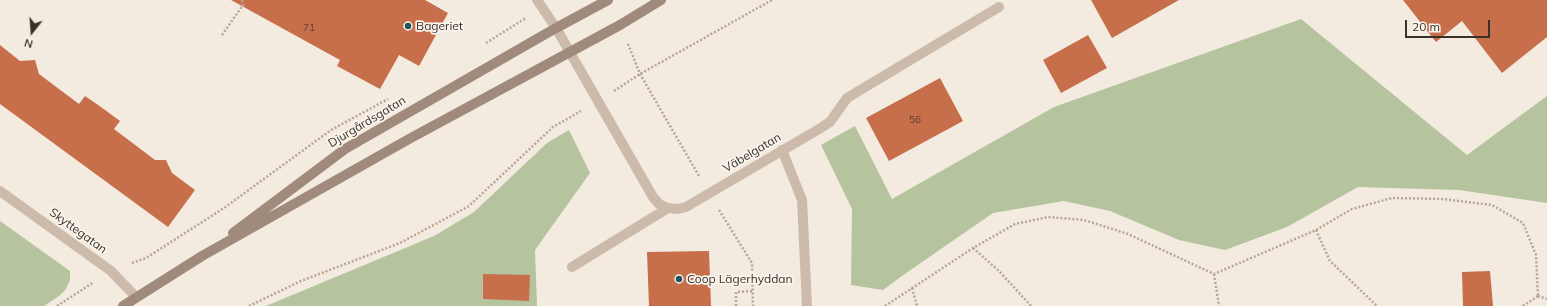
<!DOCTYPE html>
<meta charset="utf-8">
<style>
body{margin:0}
#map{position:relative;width:1547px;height:306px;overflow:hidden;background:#f3ebdf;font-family:Mulish,sans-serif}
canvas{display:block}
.north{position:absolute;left:12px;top:12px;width:40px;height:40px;-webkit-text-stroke:3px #faf5ec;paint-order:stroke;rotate:197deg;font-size:11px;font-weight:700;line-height:16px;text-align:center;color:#3a302a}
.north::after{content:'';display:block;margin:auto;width:14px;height:18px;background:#3a302a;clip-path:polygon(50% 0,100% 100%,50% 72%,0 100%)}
.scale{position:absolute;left:1405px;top:20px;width:85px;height:18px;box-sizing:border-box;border:2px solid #3a302a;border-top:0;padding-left:5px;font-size:12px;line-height:14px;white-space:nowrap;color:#3a302a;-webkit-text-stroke:3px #faf5ec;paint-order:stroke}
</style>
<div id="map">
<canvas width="1547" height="306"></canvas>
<div class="north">N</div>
<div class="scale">20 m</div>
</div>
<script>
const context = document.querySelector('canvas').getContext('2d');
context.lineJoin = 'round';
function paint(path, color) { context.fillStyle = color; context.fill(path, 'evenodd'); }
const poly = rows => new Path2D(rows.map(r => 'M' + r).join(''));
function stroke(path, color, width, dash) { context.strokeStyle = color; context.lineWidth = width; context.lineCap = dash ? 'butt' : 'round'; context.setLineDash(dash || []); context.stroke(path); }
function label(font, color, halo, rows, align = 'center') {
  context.font = font + ' Mulish,sans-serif'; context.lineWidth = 3.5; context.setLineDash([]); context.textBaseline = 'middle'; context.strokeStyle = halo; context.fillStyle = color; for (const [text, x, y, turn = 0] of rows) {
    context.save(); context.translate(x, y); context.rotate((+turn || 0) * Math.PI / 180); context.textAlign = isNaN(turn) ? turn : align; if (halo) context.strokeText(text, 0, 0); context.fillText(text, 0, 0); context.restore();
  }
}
const green = poly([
 [1301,19,1467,155,1547,96,1547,203,1459,190,1358,187,1287,227,1225,250,1179,240,1110,211,1064,201,993,213,899,278,883,290,851,285,852,209,821,145,855,126,892,199,1054,107],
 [569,130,590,173,535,250,537,306,266,306,434,236,474,212,547,143],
 [0,221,70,271,70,280,66,289,59,296,44,306,0,306]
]);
const building = poly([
 [231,0,425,0,448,13,419,66,399,55,380,89,337,66,340,60],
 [1091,0,1179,0,1112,38],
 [1403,0,1547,0,1547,37,1502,73,1462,21,1436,42],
 [1088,35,1107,68,1061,93,1043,60],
 [0,45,20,61,35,60,39,74,79,104,85,96,101,107,120,121,114,129,155,160,166,160,172,173,195,190,168,227,0,104],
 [940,78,963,121,889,161,866,118],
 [709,251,711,306,649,306,647,252],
 [1490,271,1493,306,1463,306,1462,272],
 [483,274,530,275,529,301,483,299]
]);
const path = poly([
 [222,35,243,5,242,0],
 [486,43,526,18],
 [628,44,640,74,699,176],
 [614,91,640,74,772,0],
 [719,210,752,263,753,306],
 [1316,230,1330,261,1377,306],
 [973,248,999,271,1031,306],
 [132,263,146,258,224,208,331,130,388,99],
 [1214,274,1219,306],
 [912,288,917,306],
 [1538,296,1547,299],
 [57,306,94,282],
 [249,306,301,281,400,243,469,206,553,127,581,111],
 [736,306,736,292,753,291],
 [885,306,973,248,1015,224,1048,217,1084,220,1128,234,1214,274,1316,230,1352,209,1392,198,1443,199,1492,205,1523,223,1536,255,1538,296],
 [1523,306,1538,296]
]);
const service = poly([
 [782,150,802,200,807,306],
 [572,267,668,208]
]);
const minor = poly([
 [537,0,556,28,653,197,659,204,668,208,678,209,686,207,819,129,830,122,847,98,999,7],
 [0,191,111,271,136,297]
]);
const secondary = poly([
 [233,233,345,149,556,28,608,0],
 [123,306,202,256,409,139,620,25,661,0]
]);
const markers = [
 [408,26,4,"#1f555c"],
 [679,279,4,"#1f555c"]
];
const numberNames = [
 ["71",309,28],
 ["56",915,120]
];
const poiNames = [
 ["Bageriet",416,26],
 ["Coop Lägerhyddan",687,279]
];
const streetNames = [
 ["Djurgårdsgatan",367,122,-31],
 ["Väbelgatan",752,153,-31],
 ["Skyttegatan",78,231,36]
];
paint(green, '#b5c39f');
paint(building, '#c76e4a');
stroke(path, '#b8a595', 2.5, [2, 2]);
stroke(service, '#ccbbab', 10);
stroke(minor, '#ccbbab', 10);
stroke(secondary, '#a08a7c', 10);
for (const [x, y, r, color] of markers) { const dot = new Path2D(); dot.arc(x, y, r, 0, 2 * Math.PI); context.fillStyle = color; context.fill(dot); stroke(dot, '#faf5ec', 1.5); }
label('10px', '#5d4032', null, numberNames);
label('12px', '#3a302a', '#faf5ec', poiNames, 'left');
label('12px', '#3a302a', '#faf5ec', streetNames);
</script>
